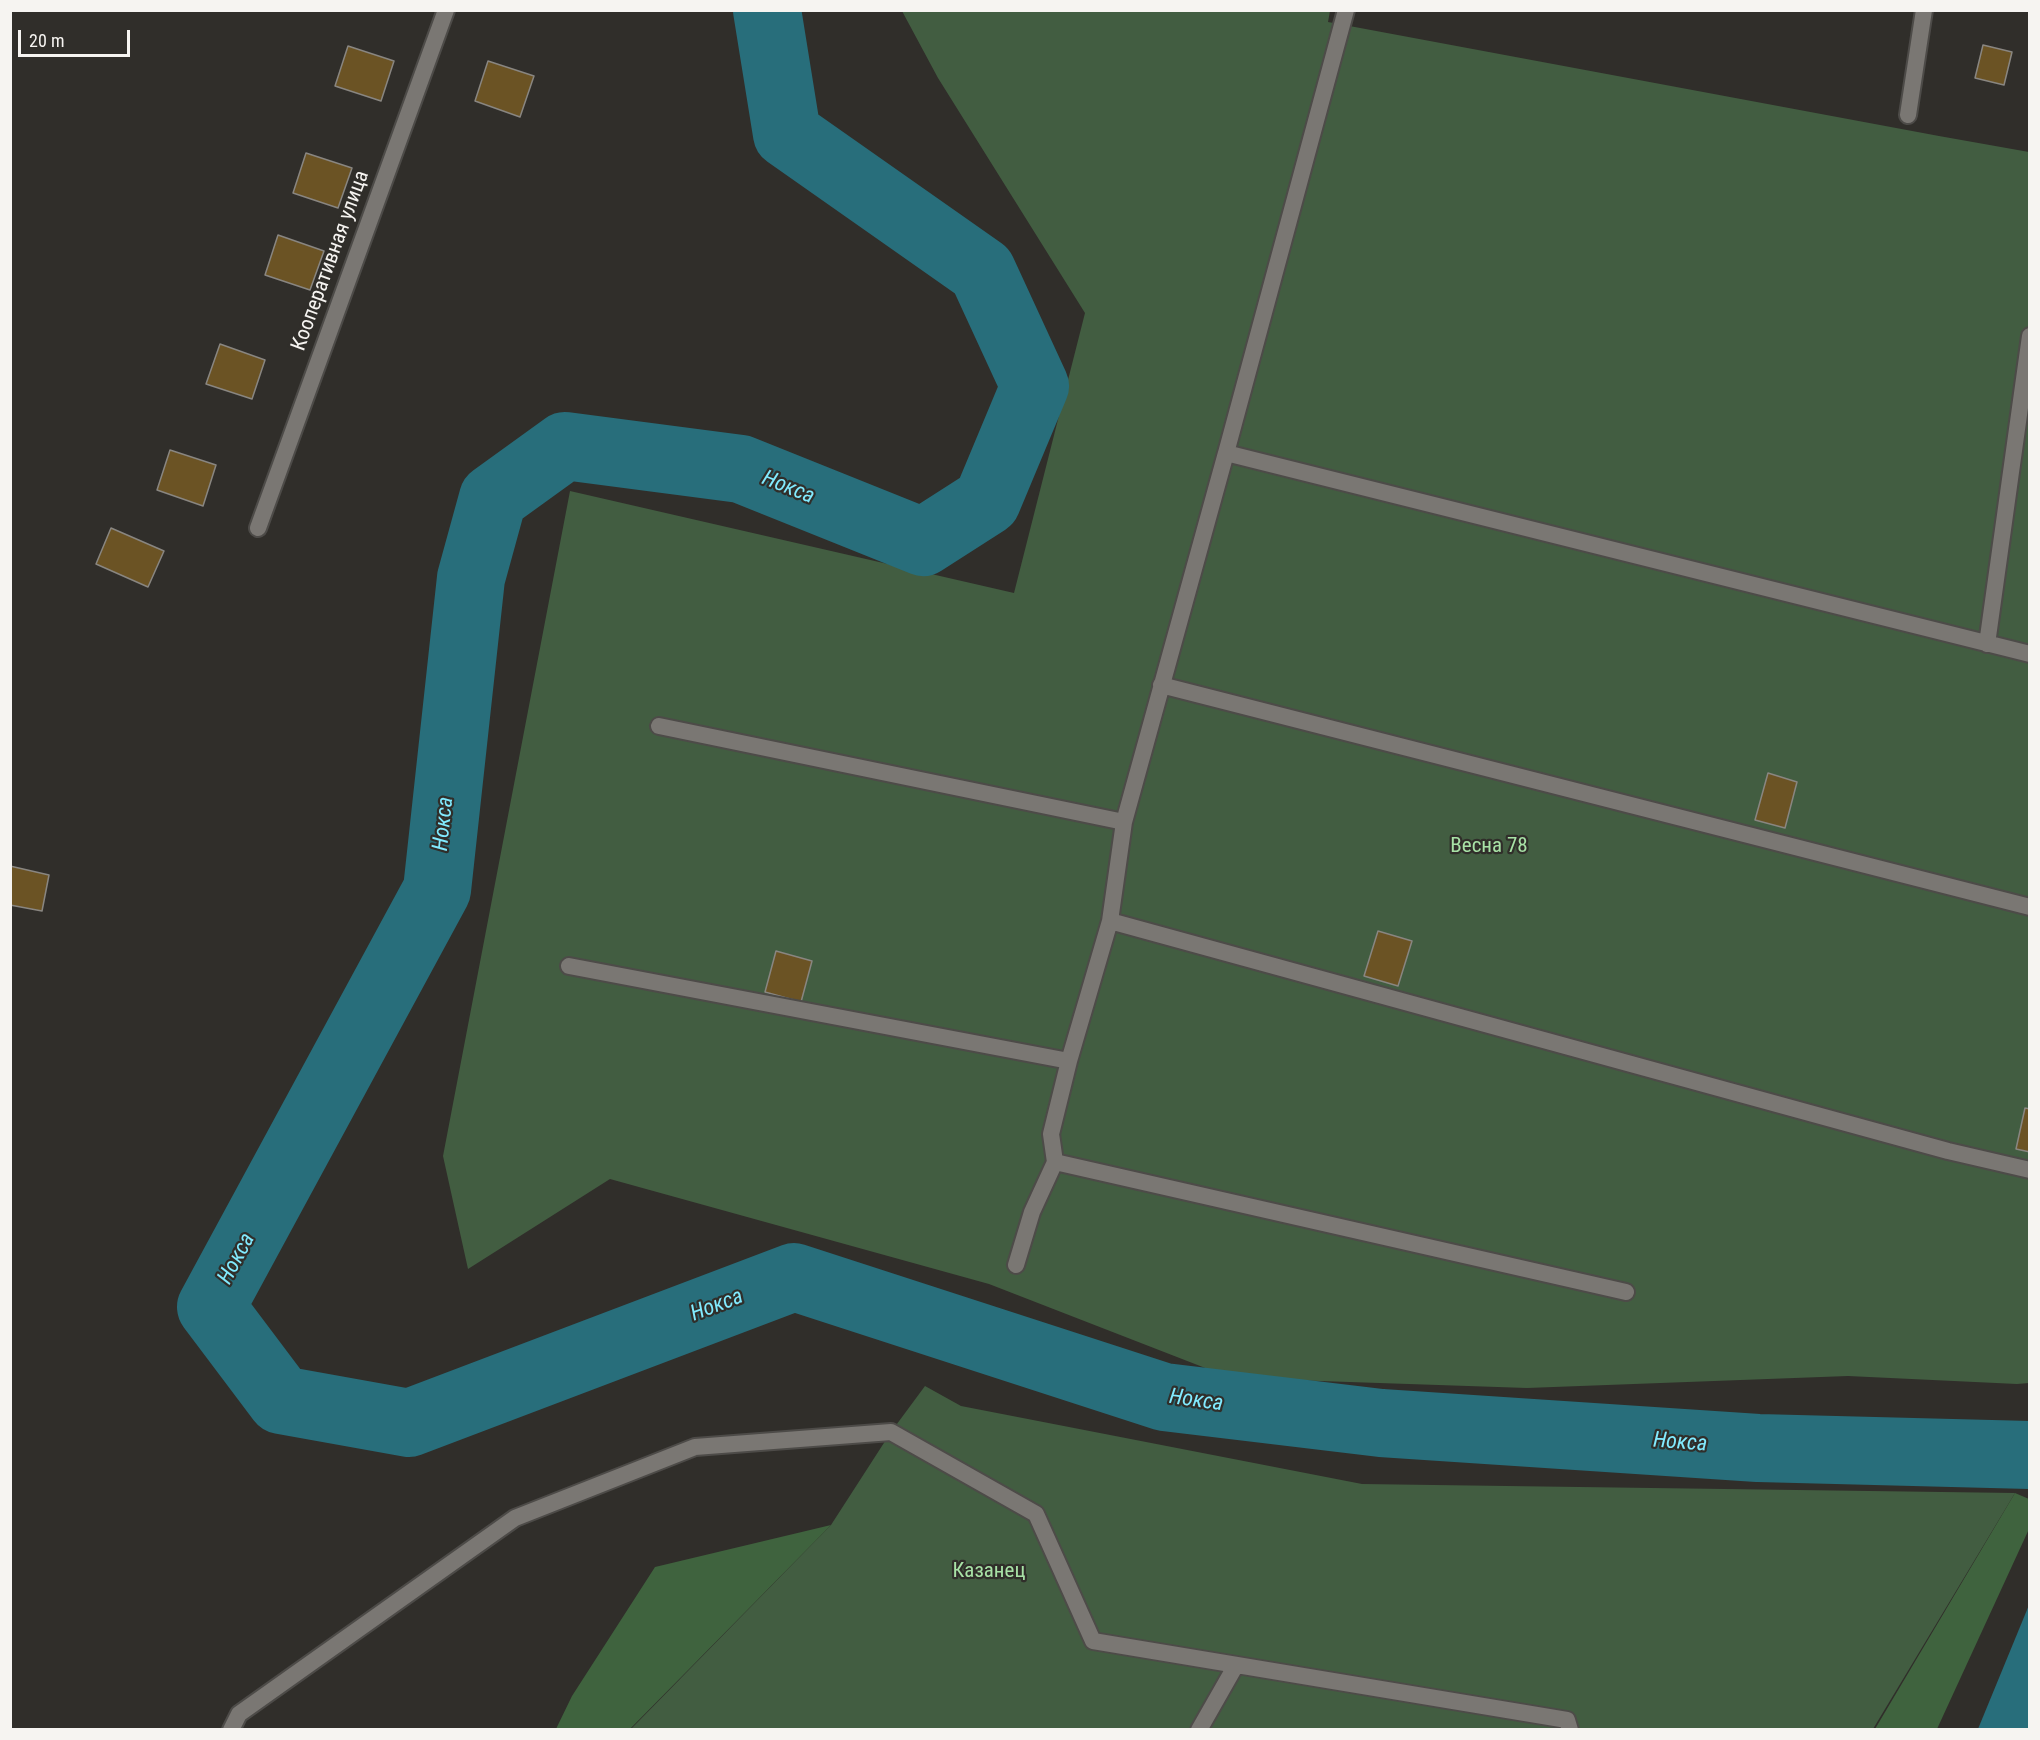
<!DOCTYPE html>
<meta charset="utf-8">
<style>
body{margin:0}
#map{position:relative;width:2040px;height:1740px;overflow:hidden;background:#302e2a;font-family:"Roboto Condensed",sans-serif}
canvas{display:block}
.frame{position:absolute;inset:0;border:12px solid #f6f4f1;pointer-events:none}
.scale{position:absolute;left:18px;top:30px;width:112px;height:27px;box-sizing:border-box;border:3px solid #f6f4f1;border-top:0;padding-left:8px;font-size:18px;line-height:21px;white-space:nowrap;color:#f6f4f1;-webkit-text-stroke:4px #302e2a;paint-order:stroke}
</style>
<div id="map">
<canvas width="2040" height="1740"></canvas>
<div class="frame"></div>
<div class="scale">20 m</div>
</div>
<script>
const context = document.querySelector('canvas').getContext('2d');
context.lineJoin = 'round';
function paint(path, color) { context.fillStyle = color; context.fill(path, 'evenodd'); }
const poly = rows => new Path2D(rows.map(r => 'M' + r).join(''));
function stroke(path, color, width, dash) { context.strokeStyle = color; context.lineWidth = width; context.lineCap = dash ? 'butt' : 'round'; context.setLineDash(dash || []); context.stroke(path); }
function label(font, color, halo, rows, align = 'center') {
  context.font = font + ' "Roboto Condensed",sans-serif'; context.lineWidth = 4.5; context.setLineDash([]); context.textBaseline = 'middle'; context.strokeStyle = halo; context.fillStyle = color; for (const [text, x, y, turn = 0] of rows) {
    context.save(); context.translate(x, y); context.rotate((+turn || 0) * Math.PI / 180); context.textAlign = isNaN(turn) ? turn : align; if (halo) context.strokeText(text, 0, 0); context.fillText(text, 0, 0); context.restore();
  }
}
const green = poly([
 [902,11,1330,11,1328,22,1939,136,2029,152,2029,1383,2017,1384,1848,1376,1527,1388,1231,1378,989,1284,610,1179,468,1269,443,1156,570,491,1014,593,1085,313,938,78],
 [925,1386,961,1406,1362,1484,2015,1493,1873,1729,630,1730,831,1525,891,1432]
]);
const forest = poly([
 [2015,1493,2029,1499,2029,1529,1937,1729,1875,1729],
 [831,1525,630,1729,556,1729,572,1696,655,1567]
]);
const water = poly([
 [2029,1605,2029,1729,1978,1729]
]);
const river = poly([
 [767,10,787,134,982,271,1035,386,987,501,923,542,741,469,565,446,493,498,471,578,437,890,211,1307,281,1400,409,1423,794,1277,1164,1397,1381,1423,1758,1448,2030,1455]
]);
const building = poly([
 [1983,45,2012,52,2004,85,1975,78,1983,45],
 [348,46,394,61,381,101,335,86,348,46],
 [488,61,534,76,520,117,475,101,488,61],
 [306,153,352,168,338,208,293,193,306,153],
 [278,235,324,251,310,290,265,275,278,235],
 [220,344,265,360,252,399,206,384,220,344],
 [170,450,216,465,203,506,157,490,170,450],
 [111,528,164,551,148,587,96,564,111,528],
 [1768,773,1797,782,1785,828,1755,820,1768,773],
 [10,866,49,875,42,911,10,905,10,866],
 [1378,931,1412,941,1398,986,1364,976,1378,931],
 [776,951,812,961,801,1002,765,992,776,951],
 [2025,1108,2030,1109,2030,1152,2016,1149,2025,1108]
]);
const service = poly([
 [1226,453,1346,10],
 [1987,644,2030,336],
 [1161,685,2030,907],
 [659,726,1124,822],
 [1110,921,1948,1151,2030,1170],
 [569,966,1069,1061],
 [1055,1162,1626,1292],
 [1016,1265,1032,1212,1055,1162,1051,1134,1069,1061,1110,921,1124,822,1226,453,2030,654],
 [231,1730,239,1714,515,1518,695,1447,891,1432,1036,1514,1093,1641,1567,1720,1570,1730],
 [1199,1730,1236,1665]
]);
const minor = poly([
 [1908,115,1924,10],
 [258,528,446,10]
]);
const streetNames = [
 ["Кооперативная улица",331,261,-70]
];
const parkNames = [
 ["Весна 78",1489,847],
 ["Казанец",989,1572]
];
const waterNames = [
 ["Нокса",788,488,22],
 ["Нокса",444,824,-84],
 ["Нокса",237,1259,-62],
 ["Нокса",717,1306,-21],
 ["Нокса",1196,1401,8],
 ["Нокса",1680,1443,4]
];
paint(green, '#425d41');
paint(forest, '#3f633e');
paint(water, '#286e7b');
stroke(river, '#286e7b', 68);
paint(building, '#6b5324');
stroke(building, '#898681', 1.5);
stroke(service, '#4d4b48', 20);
stroke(minor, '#4d4b48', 20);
stroke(service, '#7a7773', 16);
stroke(minor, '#7a7773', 16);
label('21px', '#f6f4f1', '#302e2a', streetNames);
label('21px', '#a8e2a6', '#302e2a', parkNames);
label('italic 22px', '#82ebff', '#302e2a', waterNames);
</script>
